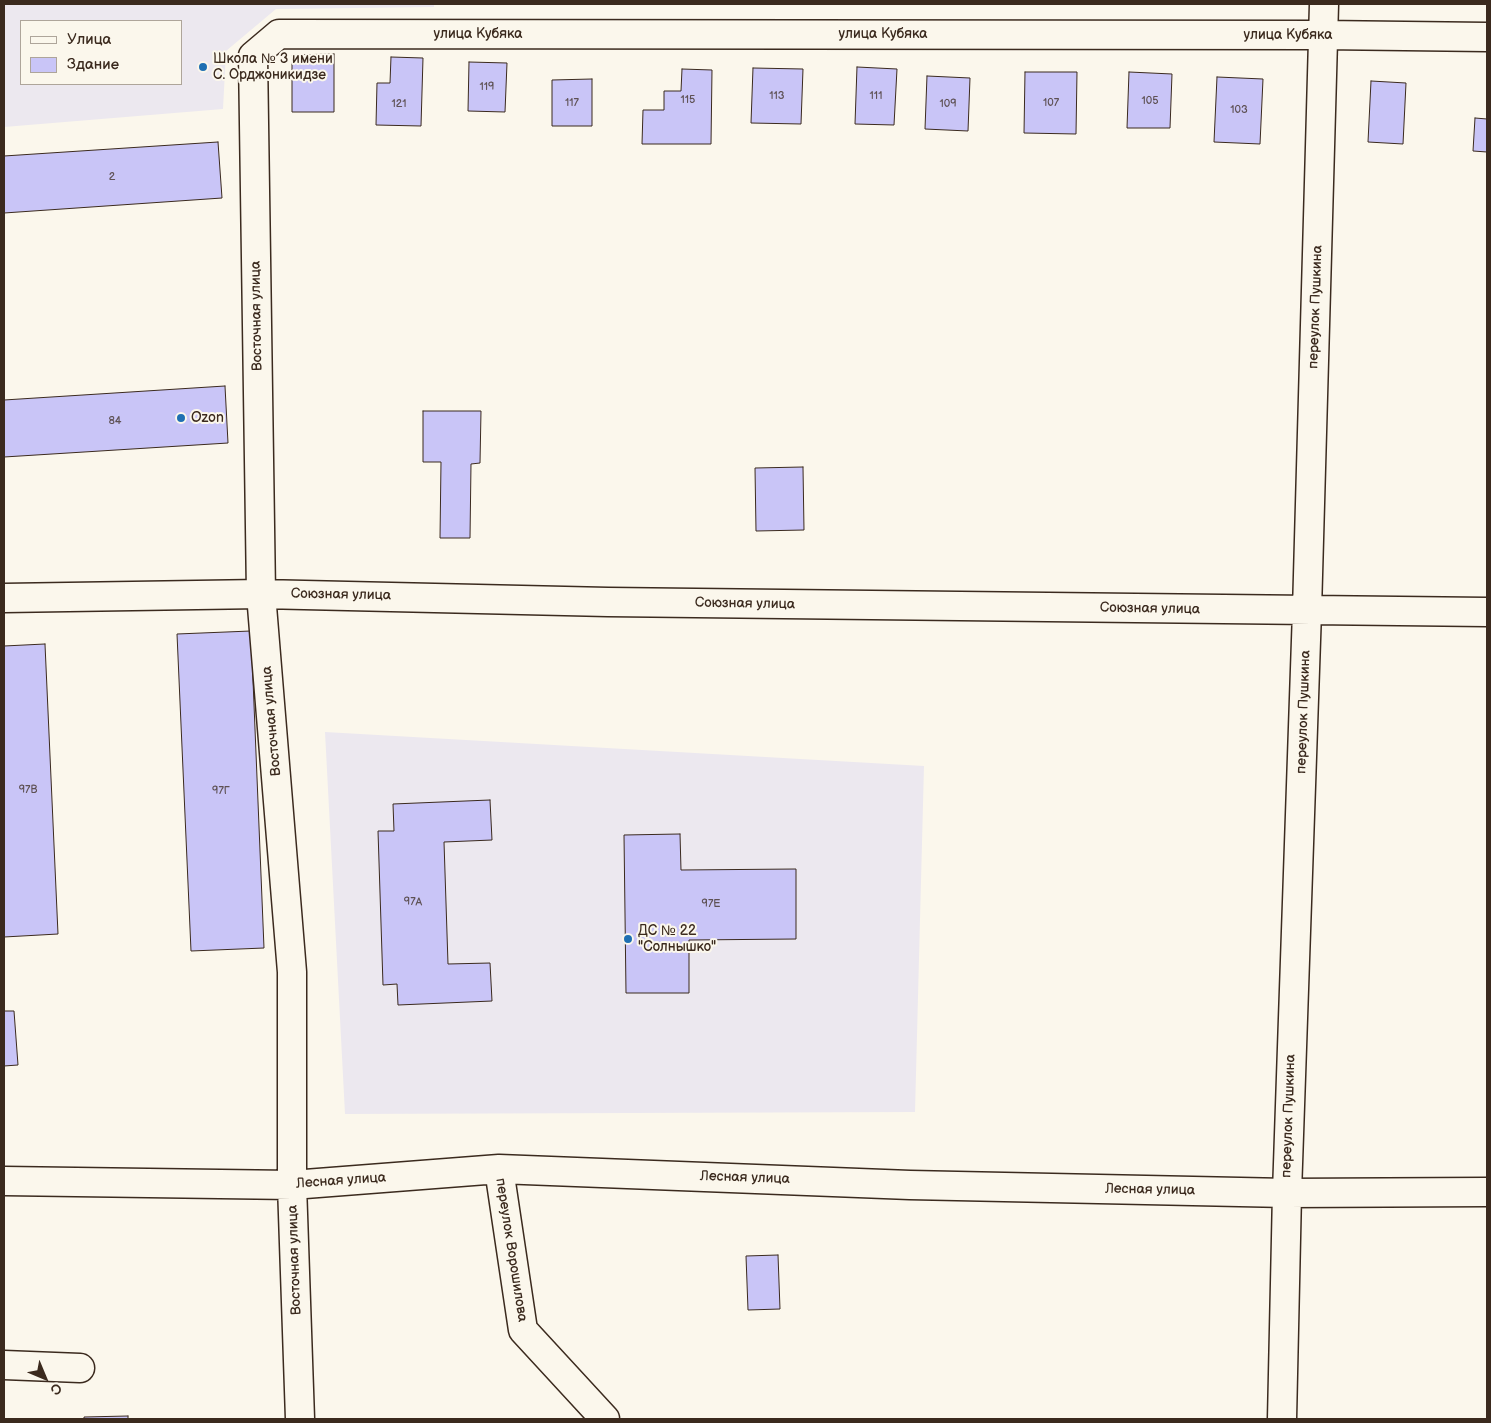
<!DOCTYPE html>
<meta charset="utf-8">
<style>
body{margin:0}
#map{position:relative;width:1491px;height:1423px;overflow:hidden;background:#fbf7ec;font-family:"Balsamiq Sans",sans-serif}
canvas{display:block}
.frame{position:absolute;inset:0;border:5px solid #3b2a1e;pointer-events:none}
.legend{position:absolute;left:20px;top:20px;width:162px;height:65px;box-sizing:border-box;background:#fbf7ec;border:1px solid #aea59a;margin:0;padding:6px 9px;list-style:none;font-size:15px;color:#3b2a1e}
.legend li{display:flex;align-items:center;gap:10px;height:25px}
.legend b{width:25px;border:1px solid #aea59a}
.north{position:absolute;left:20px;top:1353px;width:50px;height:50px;-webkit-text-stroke:4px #fbf7ec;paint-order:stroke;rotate:135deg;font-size:14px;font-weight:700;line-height:20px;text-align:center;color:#3b2a1e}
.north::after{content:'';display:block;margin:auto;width:18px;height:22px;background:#3b2a1e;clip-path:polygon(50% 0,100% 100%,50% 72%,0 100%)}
</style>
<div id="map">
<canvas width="1491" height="1423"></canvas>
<div class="frame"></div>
<ul class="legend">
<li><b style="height:6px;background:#fbf7ec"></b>Улица</li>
<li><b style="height:14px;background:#c9c5f7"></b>Здание</li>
</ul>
<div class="north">С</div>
</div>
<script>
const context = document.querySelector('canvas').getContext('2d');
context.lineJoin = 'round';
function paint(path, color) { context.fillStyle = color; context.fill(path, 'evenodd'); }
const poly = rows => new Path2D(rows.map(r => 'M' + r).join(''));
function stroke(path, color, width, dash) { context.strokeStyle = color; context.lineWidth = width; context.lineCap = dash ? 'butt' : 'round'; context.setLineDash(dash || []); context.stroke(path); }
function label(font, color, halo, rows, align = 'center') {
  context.font = font + ' "Balsamiq Sans",sans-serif'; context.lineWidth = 4; context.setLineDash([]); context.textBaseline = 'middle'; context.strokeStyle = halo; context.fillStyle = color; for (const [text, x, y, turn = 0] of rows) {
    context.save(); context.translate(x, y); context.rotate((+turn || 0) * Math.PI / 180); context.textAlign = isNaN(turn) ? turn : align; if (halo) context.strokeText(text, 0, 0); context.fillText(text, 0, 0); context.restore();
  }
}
const built = poly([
 [4,4,434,4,434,7,276,9,226,51,223,109,4,127],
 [21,21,181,21,181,84,21,84],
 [325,732,924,766,915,1112,345,1114]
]);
const building = poly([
 [334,54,334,112,292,112,292,55,334,54],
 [391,57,423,58,421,126,376,125,377,83,390,83,391,57],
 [469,62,507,63,505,112,468,111,469,62],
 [857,67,897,69,894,125,855,124,857,67],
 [753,68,803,69,801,124,751,123,753,68],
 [682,69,712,70,711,144,642,144,643,110,664,110,664,91,681,91,682,69],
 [1025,72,1077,72,1076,134,1024,133,1025,72],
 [1129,72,1172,74,1170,128,1127,128,1129,72],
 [927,76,970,78,968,131,925,129,927,76],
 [1217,77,1263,79,1260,144,1214,142,1217,77],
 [592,79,592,126,552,126,552,80,592,79],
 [1371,81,1406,83,1403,144,1368,142,1371,81],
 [1475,118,1487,119,1487,152,1473,151,1475,118],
 [218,142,222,198,4,213,4,156,218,142],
 [225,386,228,443,4,457,4,400,225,386],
 [423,411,481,411,480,463,471,464,470,538,440,538,441,462,423,462,423,411],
 [803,467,804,530,756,531,755,468,803,467],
 [251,631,264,948,191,951,177,634,251,631],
 [45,644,58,934,4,937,4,646,45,644],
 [490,800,492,840,444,842,448,964,490,963,492,1001,398,1005,397,984,383,985,378,831,394,831,393,804,490,800],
 [680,834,681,870,796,869,796,939,689,940,689,993,626,993,624,835,680,834],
 [4,1011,14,1011,18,1065,4,1066,4,1011],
 [778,1255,780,1309,748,1310,746,1256,778,1255],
 [128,1416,128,1419,84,1419,84,1417,128,1416]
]);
const minor = poly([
 [4,598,261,594,608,602,1487,612],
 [499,1169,523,1330,605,1419],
 [4,1181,292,1185,499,1169,910,1185,1287,1193,1487,1192],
 [4,1365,80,1368],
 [300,1419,292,1185,292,972,261,594,253,56,279,34,1323,35,1487,37],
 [1282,1419,1287,1193,1307,611,1324,4]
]);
const markers = [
 [203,67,5,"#1f6fb2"],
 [181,418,5,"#1f6fb2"],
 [628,939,5,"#1f6fb2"]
];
const numberNames = [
 ["119",487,87],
 ["113",777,96],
 ["111",876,96],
 ["115",688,100],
 ["105",1150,101],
 ["117",572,103],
 ["107",1051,103],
 ["121",399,104],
 ["109",948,104],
 ["103",1239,110],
 ["2",112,177],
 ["84",115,421],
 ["97В",28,790],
 ["97Г",221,791],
 ["97А",413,902],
 ["97Е",711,904]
];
const streetNames = [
 ["улица Кубяка",478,34],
 ["улица Кубяка",883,34],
 ["улица Кубяка",1288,35],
 ["переулок Пушкина",1316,307,-88],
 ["Восточная улица",257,316,-91],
 ["Союзная улица",341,595,1],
 ["Союзная улица",745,604,1],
 ["Союзная улица",1150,609,1],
 ["переулок Пушкина",1304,712,-88],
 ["Восточная улица",272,721,-95],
 ["переулок Пушкина",1289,1116,-88],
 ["Лесная улица",745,1178,2],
 ["Лесная улица",341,1181,-4],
 ["Лесная улица",1150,1190,1],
 ["переулок Ворошилова",511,1250,81],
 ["Восточная улица",295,1260,-92]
];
const poiNames = [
 ["Школа № 3 имени",213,59],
 ["С. Орджоникидзе",213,75],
 ["Ozon",191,418],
 ["ДС № 22",638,931],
 ["\"Солнышко\"",638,947]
];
paint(built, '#ece8ef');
paint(building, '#c9c5f7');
stroke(building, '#3b2a1e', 1);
stroke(minor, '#3b2a1e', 31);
stroke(minor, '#fbf7ec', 28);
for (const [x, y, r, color] of markers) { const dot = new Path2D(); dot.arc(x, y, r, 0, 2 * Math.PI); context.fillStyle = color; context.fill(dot); stroke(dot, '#fbf7ec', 2); }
label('11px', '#5e5154', null, numberNames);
label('14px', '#3b2a1e', '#fbf7ec', streetNames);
label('14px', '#3b2a1e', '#fbf7ec', poiNames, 'left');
</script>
